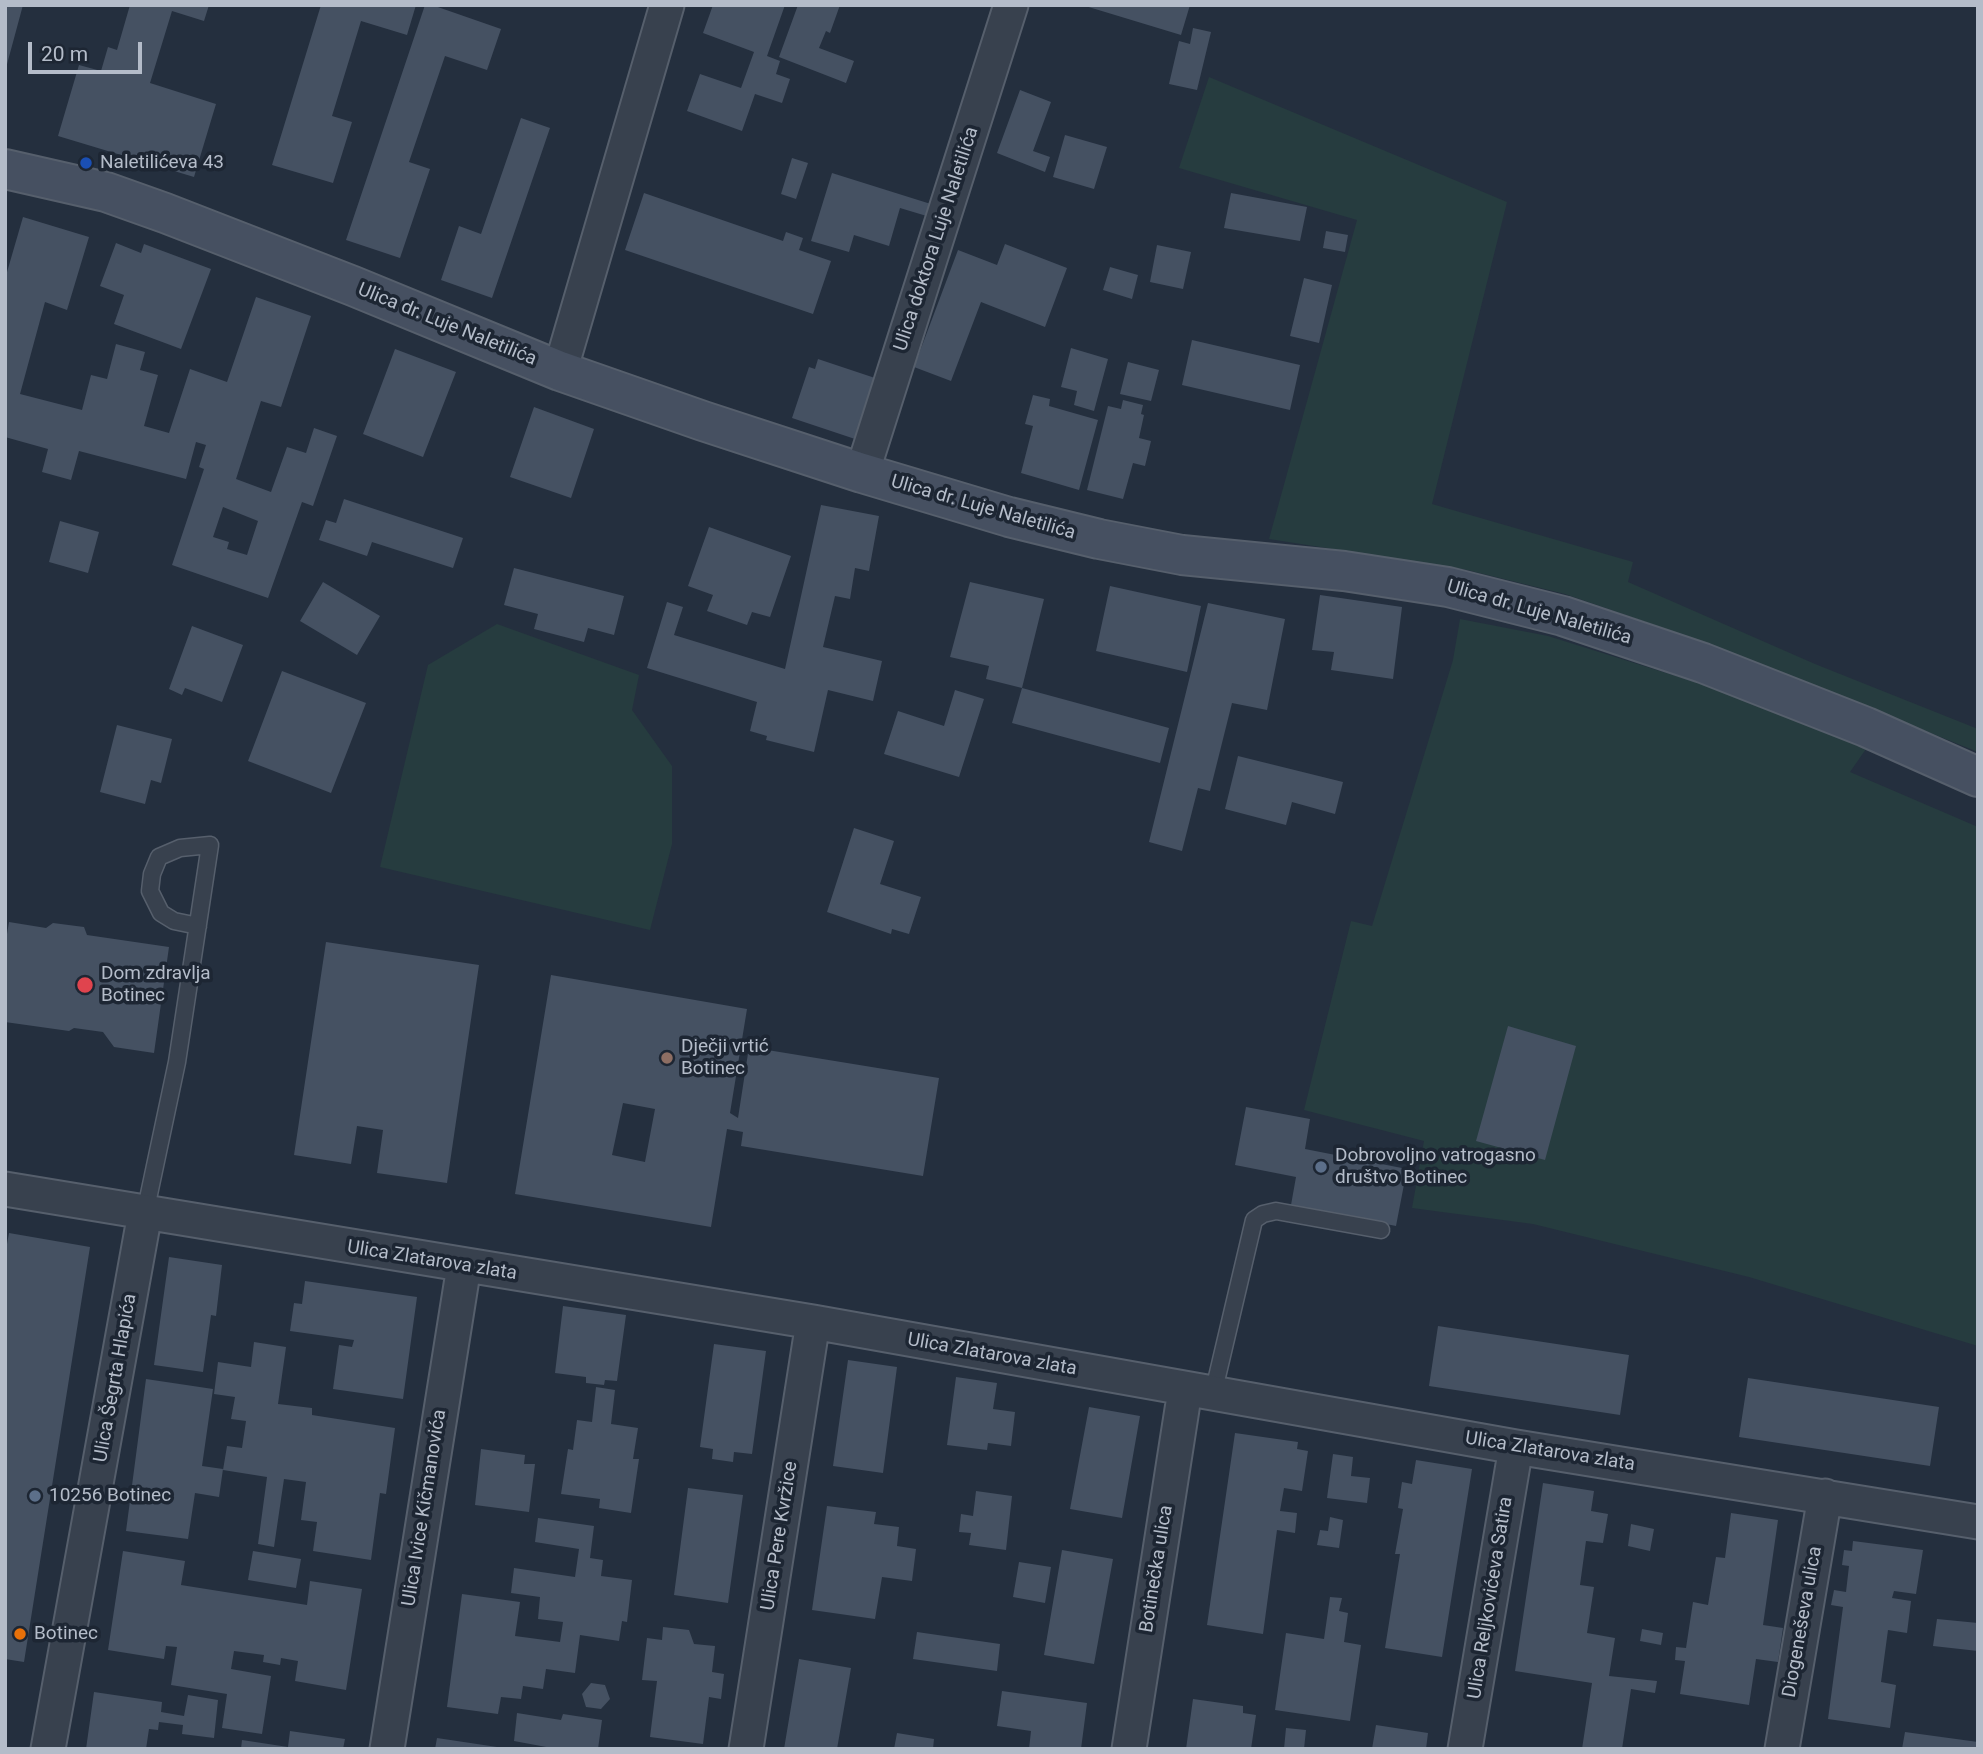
<!DOCTYPE html>
<meta charset="utf-8">
<style>
body{margin:0}
#map{position:relative;width:1983px;height:1754px;overflow:hidden;background:#242f3e;font-family:Roboto,sans-serif}
canvas{display:block}
.frame{position:absolute;inset:0;border:7px solid #b4bcc9;pointer-events:none}
.scale{position:absolute;left:28px;top:42px;width:114px;height:32px;box-sizing:border-box;border:4px solid #b4bcc9;border-top:0;padding-left:9px;font-size:21px;line-height:24px;white-space:nowrap;color:#b4bcc9;-webkit-text-stroke:5px #1d2633;paint-order:stroke}
</style>
<div id="map">
<canvas width="1983" height="1754"></canvas>
<div class="frame"></div>
<div class="scale">20 m</div>
</div>
<script>
const context = document.querySelector('canvas').getContext('2d');
context.lineJoin = 'round';
function paint(path, color) { context.fillStyle = color; context.fill(path, 'evenodd'); }
const poly = rows => new Path2D(rows.map(r => 'M' + r).join(''));
function stroke(path, color, width, dash) { context.strokeStyle = color; context.lineWidth = width; context.lineCap = dash ? 'butt' : 'round'; context.setLineDash(dash || []); context.stroke(path); }
function label(font, color, halo, rows, align = 'center') {
  context.font = font + ' Roboto,sans-serif'; context.lineWidth = 7; context.setLineDash([]); context.textBaseline = 'middle'; context.strokeStyle = halo; context.fillStyle = color; for (const [text, x, y, turn = 0] of rows) {
    context.save(); context.translate(x, y); context.rotate((+turn || 0) * Math.PI / 180); context.textAlign = isNaN(turn) ? turn : align; if (halo) context.strokeText(text, 0, 0); context.fillText(text, 0, 0); context.restore();
  }
}
const green = poly([
 [1209,77,1507,202,1432,504,1633,562,1628,582,1815,664,1978,729,1978,752,1706,643,1565,594,1467,570,1269,539,1357,220,1179,168],
 [1460,619,1548,636,1727,692,1866,749,1850,772,1978,827,1978,1346,1749,1277,1533,1224,1412,1208,1424,1141,1304,1110,1351,921,1372,926,1453,660],
 [497,624,639,675,632,710,672,766,672,844,650,930,380,867,428,665]
]);
const building = poly([
 [5,5,23,5,6,68,5,68],
 [130,5,209,5,204,21,172,11,150,83,216,104,194,177,58,136,79,65,101,71,108,47,117,50],
 [321,5,416,5,407,35,361,21,332,116,352,122,333,183,272,165],
 [425,5,432,5,501,29,487,70,445,56,409,162,430,169,400,258,346,240],
 [713,5,785,5,767,56,780,61,776,74,790,79,782,103,755,94,742,131,687,111,700,74,741,88,754,52,703,33],
 [798,5,840,5,830,33,826,31,819,48,854,61,846,83,779,57],
 [1082,5,1190,5,1181,35],
 [1193,28,1211,32,1197,90,1169,84,1179,41,1190,44],
 [1020,90,1051,102,1033,151,1050,157,1045,172,997,153],
 [521,118,550,128,492,298,441,280,459,226,481,234],
 [1065,135,1107,147,1094,189,1053,177],
 [792,158,808,163,796,199,781,194],
 [832,173,934,205,930,217,900,208,889,246,854,235,849,252,811,241],
 [644,193,783,241,786,232,803,238,799,250,831,261,813,314,625,250],
 [1231,193,1307,207,1300,241,1224,228],
 [23,217,89,237,67,310,45,302,20,394,82,410,91,375,107,379,116,344,145,352,140,370,158,375,144,426,169,433,190,369,227,382,256,297,311,316,281,407,261,401,236,479,271,492,287,447,306,453,314,428,337,436,313,506,302,502,268,598,172,565,204,469,199,467,206,445,196,442,186,479,79,451,71,480,42,472,48,449,5,437,5,279],
 [223,507,258,521,247,555,227,549,229,542,213,537],
 [1326,231,1348,235,1345,252,1323,248],
 [116,243,141,253,144,244,211,269,181,349,114,324,124,295,100,286],
 [1005,244,1067,268,1045,327,981,302,951,381,914,367,958,250,997,265],
 [1157,245,1191,252,1183,289,1150,282],
 [1110,267,1138,275,1132,299,1103,290],
 [1304,278,1332,285,1319,343,1290,336],
 [1192,340,1300,365,1290,410,1182,385],
 [1071,348,1108,359,1094,411,1074,405,1077,391,1061,387],
 [395,349,456,372,423,457,363,434],
 [818,359,875,378,855,439,792,418,809,367,815,369],
 [1128,362,1159,370,1151,401,1120,394],
 [1033,395,1050,399,1049,406,1098,420,1079,490,1021,473,1033,426,1025,424],
 [1123,400,1143,405,1141,414,1144,415,1139,438,1151,441,1145,466,1133,463,1123,499,1087,490,1108,406,1121,409],
 [534,407,594,429,571,498,510,477],
 [344,499,463,538,453,568,372,542,367,556,319,540,326,520,336,523],
 [821,505,879,516,869,571,855,568,850,599,835,596,823,647,882,661,873,701,828,690,814,752,766,740,767,736,750,731,757,702,647,668,667,602,683,607,674,635,785,669],
 [60,521,99,532,88,573,49,562],
 [709,527,791,556,770,617,752,612,747,625,707,611,713,595,688,586],
 [514,568,624,596,614,635,588,628,584,642,534,629,538,614,504,605],
 [323,582,380,616,357,655,300,621],
 [970,582,1044,599,1022,688,986,679,989,666,950,657],
 [1110,586,1201,606,1187,672,1096,651],
 [1320,595,1402,607,1393,679,1331,670,1334,652,1312,650],
 [1208,603,1285,619,1267,710,1232,703,1210,791,1198,788,1182,851,1149,842],
 [192,626,243,645,222,702,185,688,182,695,169,689],
 [282,671,366,703,331,793,248,761],
 [1022,688,1169,728,1160,763,1012,723],
 [955,690,984,699,959,777,884,754,898,711,944,726],
 [117,725,172,739,161,783,151,780,145,804,100,792],
 [1238,756,1343,782,1335,814,1292,802,1286,825,1225,809],
 [854,828,894,841,880,884,921,897,909,934,892,929,891,934,827,912],
 [9,922,46,928,53,923,84,927,87,935,169,947,154,1053,114,1047,103,1032,74,1028,69,1031,5,1022,5,946],
 [326,942,479,965,447,1183,377,1173,383,1130,357,1126,351,1164,294,1155],
 [551,975,747,1009,730,1113,738,1118,749,1047,939,1078,923,1176,741,1146,743,1132,727,1129,711,1227,515,1194],
 [623,1103,655,1109,645,1162,612,1155],
 [1508,1026,1576,1046,1545,1160,1476,1141],
 [1246,1107,1310,1119,1305,1149,1407,1169,1396,1226,1291,1205,1296,1177,1235,1165],
 [9,1233,90,1247,24,1662,5,1659,5,1255],
 [169,1257,222,1265,216,1316,211,1315,203,1372,154,1365],
 [305,1281,417,1297,403,1399,333,1389,339,1345,352,1347,354,1340,290,1331,294,1303,302,1304],
 [563,1306,626,1315,617,1381,605,1380,604,1385,586,1383,586,1377,555,1373],
 [1438,1326,1629,1355,1620,1415,1429,1386],
 [254,1342,286,1347,278,1404,312,1408,312,1415,395,1428,386,1494,380,1493,371,1560,313,1551,317,1522,301,1520,306,1482,284,1479,274,1547,258,1544,267,1477,223,1470,227,1446,242,1448,246,1421,231,1419,235,1397,214,1394,218,1362,251,1367],
 [714,1344,766,1351,752,1454,734,1452,733,1462,712,1459,713,1449,700,1447],
 [848,1360,897,1367,883,1473,833,1466],
 [956,1377,997,1383,993,1409,1015,1412,1011,1446,988,1443,987,1450,947,1445],
 [1748,1378,1939,1407,1930,1466,1739,1437],
 [146,1379,213,1389,202,1466,223,1469,219,1497,195,1493,188,1539,126,1531],
 [596,1387,615,1390,611,1424,638,1428,633,1459,639,1459,631,1513,599,1508,600,1499,561,1494,568,1449,573,1450,577,1420,592,1422],
 [1089,1407,1140,1416,1122,1518,1070,1509],
 [1235,1433,1298,1442,1297,1449,1308,1451,1302,1491,1284,1488,1280,1511,1297,1513,1295,1533,1277,1530,1263,1634,1207,1625],
 [481,1449,525,1455,524,1464,535,1464,529,1512,475,1505],
 [1333,1454,1353,1457,1351,1476,1370,1478,1367,1503,1327,1498],
 [1416,1460,1472,1469,1442,1657,1385,1648,1400,1554,1395,1554,1403,1509,1398,1508,1402,1482,1412,1484],
 [1543,1483,1594,1491,1591,1511,1608,1514,1603,1543,1586,1541,1580,1585,1594,1587,1587,1633,1615,1638,1609,1676,1657,1681,1655,1693,1631,1689,1622,1749,1582,1749,1592,1683,1515,1671],
 [688,1488,743,1495,728,1603,674,1595],
 [976,1491,1012,1496,1006,1550,969,1545,971,1533,959,1532,961,1514,973,1516],
 [827,1506,876,1512,874,1524,899,1527,897,1546,916,1549,912,1581,882,1577,875,1619,812,1610],
 [1731,1513,1778,1520,1763,1625,1783,1628,1778,1662,1756,1659,1749,1705,1680,1694,1685,1661,1675,1660,1676,1647,1686,1648,1693,1602,1708,1605,1716,1557,1725,1558],
 [1330,1517,1343,1520,1339,1548,1317,1545,1320,1530,1328,1531],
 [538,1518,594,1526,590,1558,603,1560,601,1576,632,1580,627,1622,622,1621,619,1641,580,1635,575,1673,546,1669,543,1689,523,1686,521,1699,501,1697,498,1714,447,1707,462,1594,520,1602,515,1636,560,1642,563,1622,538,1619,540,1597,511,1593,514,1568,575,1577,579,1549,535,1542],
 [1631,1524,1654,1529,1650,1551,1628,1546],
 [1853,1541,1923,1550,1916,1594,1894,1591,1892,1598,1911,1601,1907,1633,1888,1630,1881,1682,1896,1685,1890,1728,1828,1719,1843,1607,1831,1605,1834,1590,1846,1592,1849,1566,1842,1565,1844,1550,1852,1551],
 [1062,1550,1113,1559,1094,1664,1044,1655],
 [123,1551,185,1561,181,1585,307,1605,310,1581,362,1589,346,1690,295,1681,298,1661,281,1658,280,1665,263,1662,264,1655,234,1651,231,1669,271,1676,262,1734,222,1728,227,1694,171,1685,177,1647,166,1646,164,1659,108,1650],
 [253,1551,301,1559,296,1588,248,1580],
 [1019,1562,1051,1567,1045,1603,1013,1597],
 [1330,1597,1342,1598,1339,1611,1348,1613,1344,1642,1361,1645,1350,1721,1275,1710,1286,1633,1324,1639],
 [1937,1619,1978,1623,1978,1651,1933,1646],
 [663,1627,689,1630,694,1644,715,1646,712,1672,724,1674,721,1699,709,1697,703,1744,650,1737,657,1681,642,1680,647,1638,662,1640],
 [1642,1629,1663,1633,1661,1645,1640,1641],
 [917,1632,1000,1644,997,1671,913,1659],
 [799,1659,851,1668,837,1749,784,1749],
 [591,1683,605,1685,610,1699,601,1709,586,1707,582,1694],
 [1002,1691,1087,1703,1081,1749,1029,1749,1031,1731,997,1726],
 [94,1692,162,1702,161,1712,184,1716,188,1695,218,1700,214,1738,182,1734,183,1725,159,1722,158,1730,149,1729,146,1749,86,1749],
 [1193,1699,1243,1706,1243,1713,1256,1715,1251,1749,1186,1749],
 [517,1713,561,1720,563,1714,602,1720,598,1749,557,1749,514,1741],
 [1376,1725,1428,1733,1426,1749,1372,1749],
 [1286,1728,1306,1730,1304,1749,1284,1749],
 [290,1731,345,1739,343,1749,241,1749,242,1740,288,1747],
 [1905,1732,1978,1742,1978,1749,1902,1749],
 [897,1733,934,1739,933,1749,894,1749],
 [437,1738,497,1747,497,1749,435,1749]
]);
const lane = poly([
 [145,1213,177,1062,210,845,180,848,159,857,152,874,150,891,161,913,174,921,198,926],
 [1213,1394,1254,1220,1263,1214,1276,1211,1381,1230]
]);
const street = poly([
 [560,371,667,5],
 [862,473,1011,5],
 [5,1189,813,1322,1516,1447,1978,1522],
 [48,1749,145,1213],
 [387,1749,464,1266],
 [746,1749,813,1322],
 [1129,1749,1185,1390],
 [1465,1749,1516,1447],
 [1782,1749,1825,1496]
]);
const secondary = poly([
 [5,169,106,192,165,213,353,286,560,371,703,421,862,473,1009,517,1099,539,1182,555,1344,571,1448,587,1563,616,1703,663,1866,727,1978,777]
]);
const markers = [
 [86,163,7,"#1a4fb4"],
 [85,985,9,"#e0444e"],
 [667,1058,7,"#8d6e63"],
 [1321,1167,7,"#5c6f8a"],
 [35,1496,7,"#5c6f8a"],
 [20,1634,7,"#e8710a"]
];
const poiNames = [
 ["Naletilićeva 43",100,163],
 ["Dom zdravlja",101,974],
 ["Botinec",101,996],
 ["Dječji vrtić",681,1047],
 ["Botinec",681,1069],
 ["Dobrovoljno vatrogasno",1335,1156],
 ["društvo Botinec",1335,1178],
 ["10256 Botinec",49,1496],
 ["Botinec",34,1634]
];
const streetNames = [
 ["Ulica doktora Luje Naletilića",937,239,-72],
 ["Ulica dr. Luje Naletilića",447,325,22],
 ["Ulica dr. Luje Naletilića",983,508,16],
 ["Ulica dr. Luje Naletilića",1539,613,16],
 ["Ulica Zlatarova zlata",432,1261,9],
 ["Ulica Zlatarova zlata",992,1355,10],
 ["Ulica Šegrta Hlapića",116,1378,-80],
 ["Ulica Zlatarova zlata",1550,1452,9],
 ["Ulica Ivice Kičmanovića",425,1508,-81],
 ["Ulica Pere Kvržice",780,1536,-81],
 ["Botinečka ulica",1157,1569,-81],
 ["Ulica Reljkovićeva Satira",1491,1598,-81],
 ["Diogeneševa ulica",1803,1622,-80]
];
paint(green, '#263c3f');
paint(building, '#455162');
stroke(lane, '#565f6c', 19);
stroke(street, '#565f6c', 37);
stroke(secondary, '#565f6c', 42);
stroke(lane, '#38414e', 16);
stroke(street, '#38414e', 33);
stroke(secondary, '#465061', 38);
for (const [x, y, r, color] of markers) { const dot = new Path2D(); dot.arc(x, y, r, 0, 2 * Math.PI); context.fillStyle = color; context.fill(dot); stroke(dot, '#1d2633', 2.5); }
label('19px', '#b4bcc9', '#1d2633', poiNames, 'left');
label('19px', '#b4bcc9', '#1d2633', streetNames);
</script>
